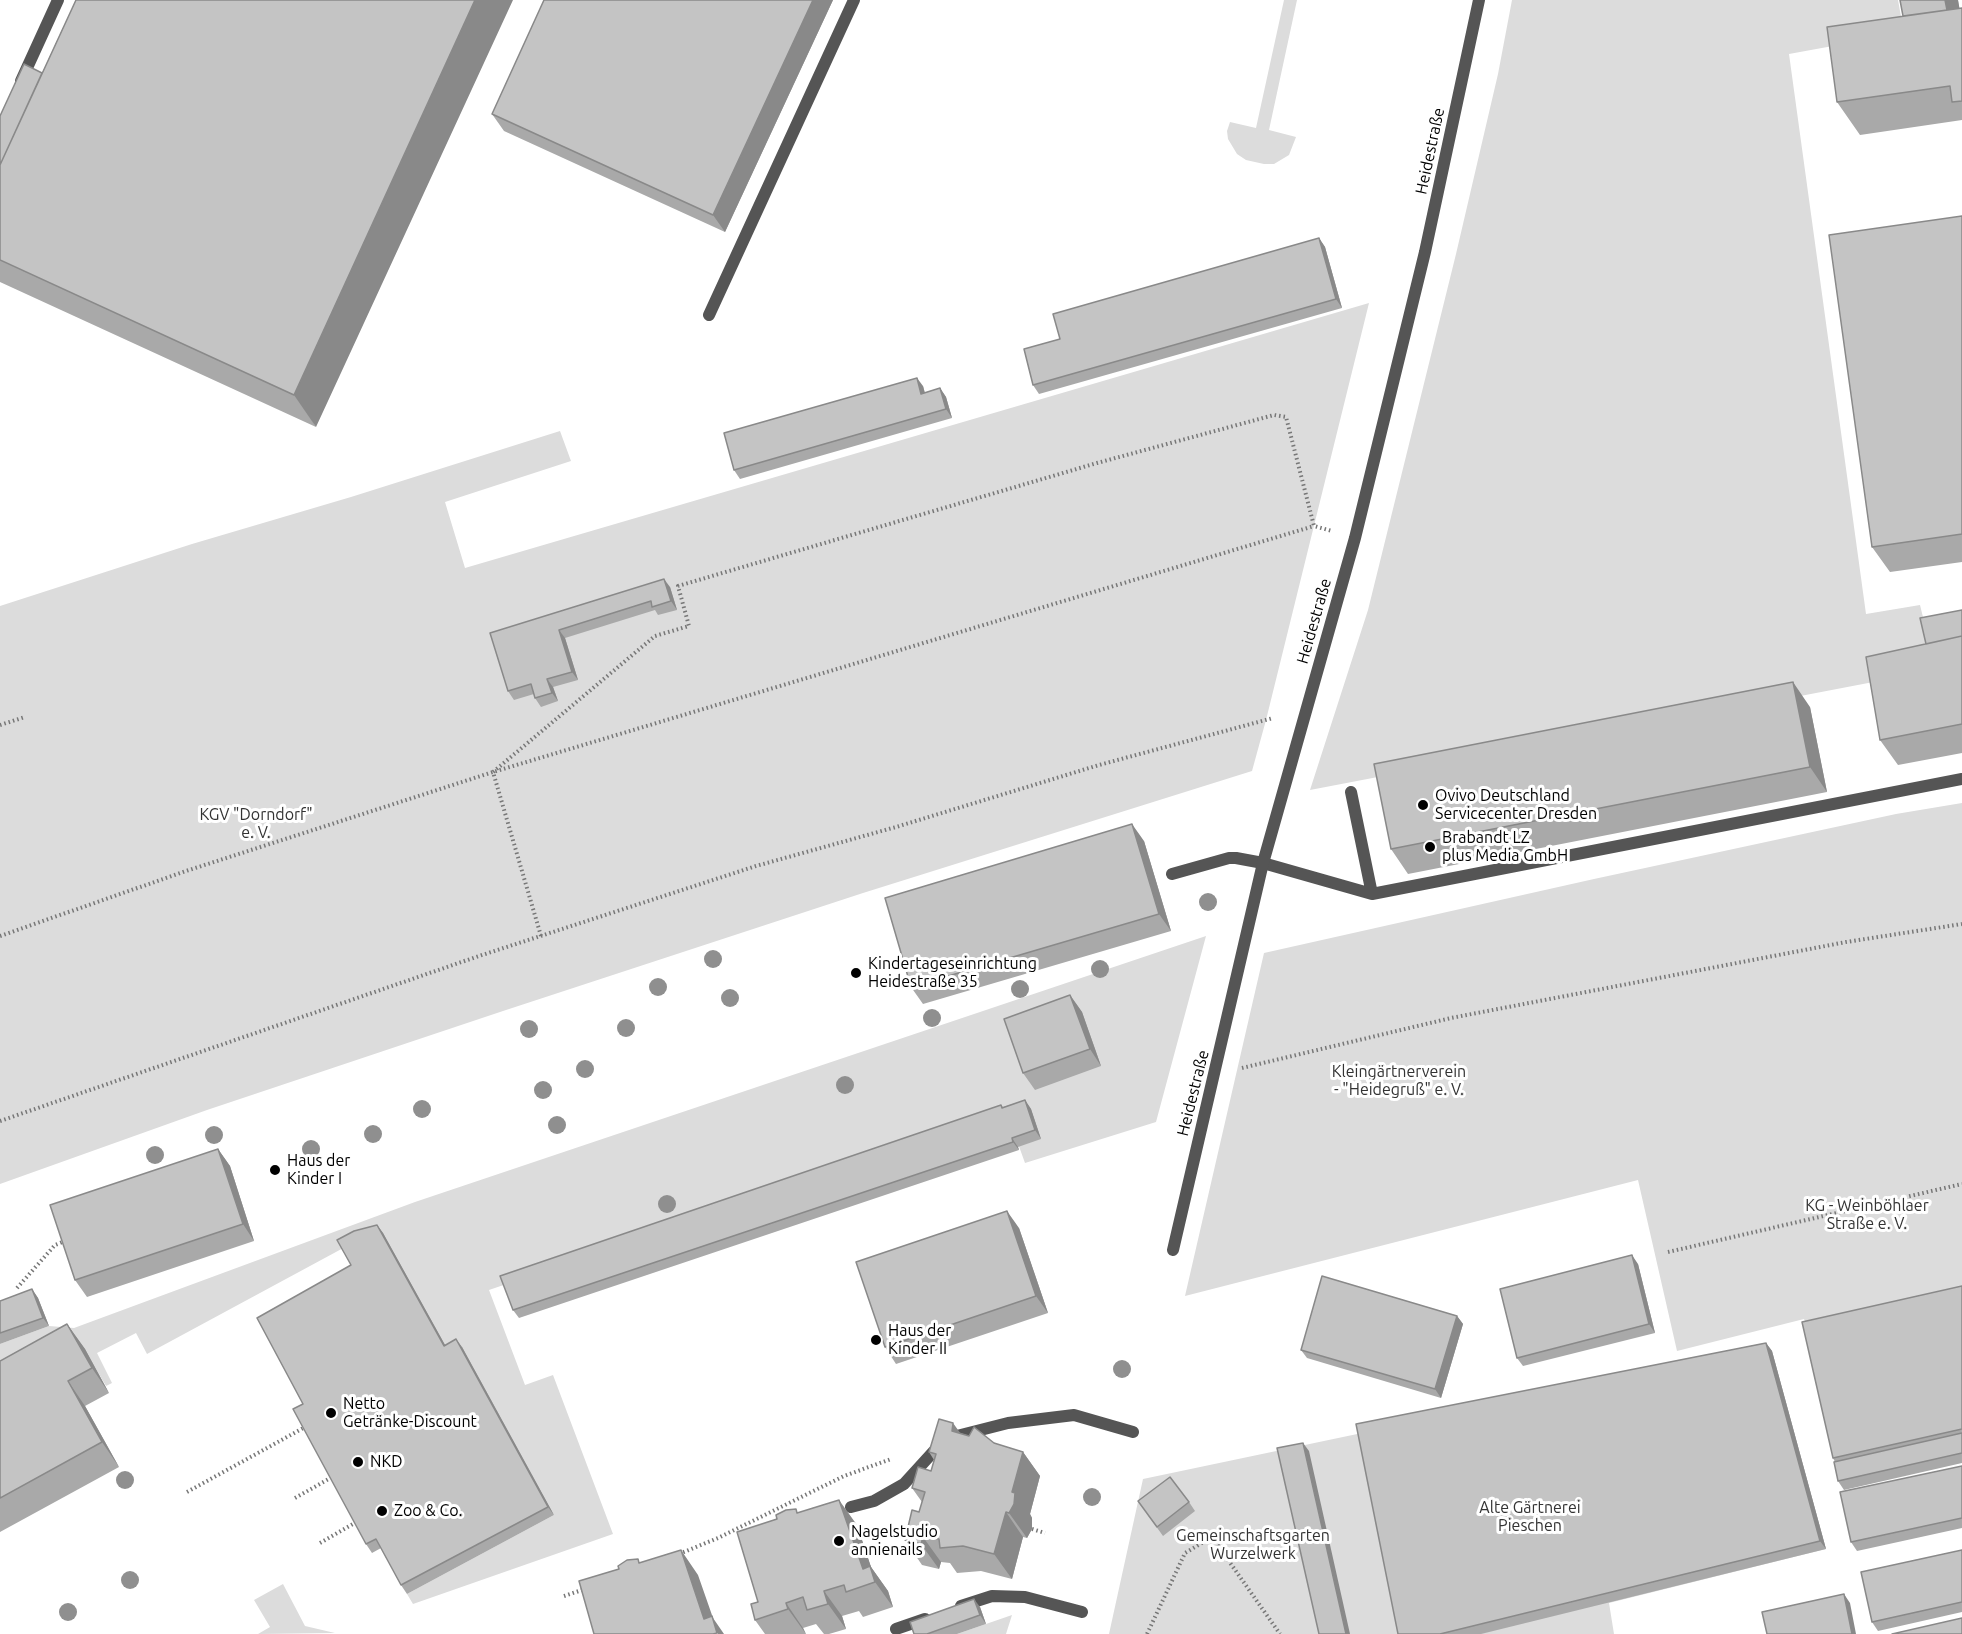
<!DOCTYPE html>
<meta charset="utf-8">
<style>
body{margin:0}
canvas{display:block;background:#fff}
</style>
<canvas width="1962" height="1634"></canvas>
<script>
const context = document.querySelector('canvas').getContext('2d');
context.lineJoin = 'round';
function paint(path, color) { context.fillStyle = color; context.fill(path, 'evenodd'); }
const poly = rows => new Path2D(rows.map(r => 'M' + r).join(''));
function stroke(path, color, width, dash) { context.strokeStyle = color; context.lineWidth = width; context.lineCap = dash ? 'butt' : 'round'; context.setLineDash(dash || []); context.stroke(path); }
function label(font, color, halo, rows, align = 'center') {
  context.font = font + ' Ubuntu,sans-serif'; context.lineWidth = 6; context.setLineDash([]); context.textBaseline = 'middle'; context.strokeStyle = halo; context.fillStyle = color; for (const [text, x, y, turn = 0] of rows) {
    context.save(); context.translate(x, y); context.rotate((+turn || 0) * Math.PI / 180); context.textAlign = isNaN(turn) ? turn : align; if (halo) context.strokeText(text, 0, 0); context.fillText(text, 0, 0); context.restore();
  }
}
const green = poly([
 [1284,0,1297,0,1269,130,1296,137,1289,155,1274,164,1264,164,1246,160,1237,154,1228,139,1227,131,1230,122,1256,128],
 [1512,0,1898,0,1904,33,1789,54,1866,614,1920,605,1936,670,1310,790,1368,610,1456,254,1498,74],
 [1369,303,1266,720,1252,771,863,893,503,1011,207,1110,0,1184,0,606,192,544,351,497,560,431,571,461,445,502,465,568],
 [1962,803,1962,1290,1806,1324,1804,1319,1677,1351,1638,1180,1185,1296,1264,953,1594,879,1896,814],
 [1206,936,1156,1122,1025,1163,1007,1113,489,1290,525,1385,553,1375,613,1534,413,1604,407,1594,554,1515,462,1348,450,1354,360,1239,147,1354,136,1333,97,1353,112,1383,106,1386,84,1349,0,1395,0,1344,49,1326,74,1328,415,1202],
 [1362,1433,1826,1549,1609,1603,1614,1634,1109,1634,1143,1479],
 [283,1584,305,1626,335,1633,258,1634,270,1627,254,1600],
 [1012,1615,1006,1634,957,1634,986,1624]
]);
const path = poly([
 [0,725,25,717],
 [0,936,186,871,493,772,1314,526],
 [541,936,493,772,655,636,689,626,678,586,1097,463,1274,415,1286,417,1314,526,1332,531],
 [1242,1068,1451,1018,1846,942,1962,924],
 [0,1121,479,956,756,866,896,827,1099,765,1273,718],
 [1668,1252,1962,1184],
 [17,1288,55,1245,65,1241],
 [187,1492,307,1426],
 [295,1498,334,1476],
 [1032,1529,1045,1533],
 [320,1543,358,1521],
 [679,1554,718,1538,844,1476,891,1459],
 [564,1596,585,1589],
 [1147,1634,1185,1553,1212,1537,1280,1634]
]);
const lane = poly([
 [21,81,58,0],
 [709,315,854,0],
 [1172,874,1229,858,1236,858,1263,863,1372,894,1351,792],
 [1372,894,1962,779],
 [851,1507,874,1501,904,1484,945,1439,1008,1423,1074,1415,1133,1432],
 [961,1606,992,1596,1025,1597,1082,1612],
 [896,1629,925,1619]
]);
const street = poly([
 [1173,1250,1263,863,1355,538,1425,252,1479,0]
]);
const trees = [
 [1208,902],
 [713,959],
 [1100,969],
 [658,987],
 [1020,989],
 [730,998],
 [932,1018],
 [626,1028],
 [529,1029],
 [585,1069],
 [845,1085],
 [543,1090],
 [422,1109],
 [557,1125],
 [373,1134],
 [214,1135],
 [311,1149],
 [155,1155],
 [667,1204],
 [1122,1369],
 [125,1480],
 [1092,1497],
 [130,1580],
 [68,1612]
];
const wall = poly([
 [76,0,316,427,0,282,0,116,42,73],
 [544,0,833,0,725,232,504,131,492,114],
 [1900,0,1958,0,1959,8,1962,8,1962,120,1860,135,1837,102,1903,16],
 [1962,216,1962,562,1890,572,1872,547],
 [1319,238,1325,247,1342,308,1039,394,1033,385,1060,339],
 [923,386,925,393,940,388,946,397,952,418,740,479,734,470],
 [670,587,677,610,658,615,655,610,565,638,578,680,553,687,558,701,541,707,535,698,534,694,514,700,508,691,490,633],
 [1962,610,1962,753,1898,765,1880,740,1926,644],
 [1810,707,1827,792,1408,874,1391,849],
 [1144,841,1171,931,923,1004,911,987],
 [1070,995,1082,1012,1101,1066,1035,1090,1023,1073],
 [1025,1100,1031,1109,1041,1139,1018,1147,1019,1150,519,1318,513,1310,1001,1105,1003,1107],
 [218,1149,230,1166,254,1241,87,1297,75,1280],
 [377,1225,383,1233,445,1345,462,1347,554,1515,407,1594,401,1585,381,1548,372,1553,366,1544,303,1404,351,1265],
 [1019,1228,1048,1313,896,1364,885,1347],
 [1638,1264,1655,1333,1523,1366,1517,1358],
 [1962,1286,1962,1463,1844,1490,1838,1481,1835,1462,1833,1458],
 [32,1289,38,1298,49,1326,0,1344,0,1301],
 [1457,1316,1463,1324,1441,1398,1307,1358,1301,1350],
 [67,1324,85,1349,109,1393,85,1406,119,1467,0,1532,0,1361],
 [1766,1343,1772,1351,1826,1549,1481,1634,1398,1634],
 [960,1433,1023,1452,1040,1476,1030,1514,1032,1518,1032,1529,1027,1538,1023,1537,1012,1579,981,1571,957,1573,950,1563,941,1562,939,1569,922,1565,905,1540,919,1512,922,1502,912,1488,931,1471,934,1460,929,1452],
 [1962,1466,1962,1528,1857,1551,1851,1542],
 [1138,1501,1189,1502,1195,1511,1163,1536],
 [798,1512,857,1525,871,1567,888,1591,893,1607,863,1617,859,1611,842,1616,846,1629,829,1634,824,1634,816,1624,803,1628,806,1634,765,1634,755,1620,758,1602],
 [1962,1550,1962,1612,1878,1631,1872,1622],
 [980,1607,986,1624,957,1634,914,1634]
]);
const shadedWall = poly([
 [475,0,513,0,316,427,294,395],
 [813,0,833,0,725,232,713,215],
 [1945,0,1958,0,1962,22,1948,18],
 [1319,238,1325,247,1342,308,1336,299],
 [917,378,923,386,927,402,921,394],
 [940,388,946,397,952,418,946,409],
 [664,579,670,587,677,610,671,601],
 [559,630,565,638,578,680,572,672],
 [547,679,553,687,558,701,552,693],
 [1793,682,1810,707,1827,792,1810,767],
 [1132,824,1144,841,1171,931,1159,914],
 [1070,995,1082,1012,1101,1066,1090,1049],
 [1025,1100,1031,1109,1041,1139,1035,1130],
 [1012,1138,1018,1147,1019,1150,1013,1142],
 [218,1149,230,1166,254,1241,243,1224],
 [1007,1211,1019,1228,1048,1313,1036,1296],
 [377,1225,383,1233,450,1354,444,1346],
 [1632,1255,1638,1264,1655,1333,1649,1324],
 [32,1289,38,1298,49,1326,43,1318],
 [1457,1316,1463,1324,1441,1398,1435,1389],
 [67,1324,85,1349,109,1393,92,1368],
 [456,1339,462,1347,554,1515,548,1507],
 [1766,1343,1772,1351,1826,1549,1820,1541],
 [68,1381,85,1406,119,1467,102,1442],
 [953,1423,971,1448,952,1431],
 [1303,1443,1309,1451,1350,1634,1346,1634],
 [1023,1452,1040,1476,1030,1514,1032,1518,1032,1529,1027,1538,1009,1513,1012,1492],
 [839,1500,857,1525,871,1567,888,1591,893,1607,875,1582,863,1569],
 [1006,1512,1023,1537,1012,1579,994,1554],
 [923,1537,941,1562,939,1569,921,1544],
 [681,1550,698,1575,713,1618,724,1634,718,1634,704,1619],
 [824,1591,842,1616,846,1629,828,1604],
 [1844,1594,1850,1603,1856,1634,1852,1634],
 [974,1599,980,1607,986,1624,980,1615],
 [786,1603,803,1628,806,1634,788,1609]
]);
const building = poly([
 [76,0,475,0,294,395,0,260,0,165,76,0],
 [544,0,813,0,713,215,492,114,544,0],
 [1900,0,1945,0,1947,10,1903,16,1900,0],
 [1962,8,1962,101,1952,102,1950,86,1837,102,1827,27,1962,8],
 [24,64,42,73,0,165,0,116,24,64],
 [1962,216,1962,534,1872,547,1829,235,1962,216],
 [1319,238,1336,299,1033,385,1024,349,1060,339,1053,314,1319,238],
 [917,378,921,394,940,388,946,409,734,470,724,433,917,378],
 [664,579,671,601,652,607,651,601,559,630,572,672,547,679,552,693,535,698,531,684,508,691,490,633,664,579],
 [1962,610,1962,636,1926,644,1920,618,1962,610],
 [1962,636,1962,724,1880,740,1866,657,1962,636],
 [1793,682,1810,767,1391,849,1374,764,1793,682],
 [1132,824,1159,914,911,987,885,898,1132,824],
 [1070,995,1090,1049,1023,1073,1004,1019,1070,995],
 [1025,1100,1035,1130,1012,1138,1013,1142,513,1310,500,1276,1001,1105,1002,1108,1025,1100],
 [218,1149,243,1224,75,1280,50,1205,218,1149],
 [1007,1211,1036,1296,885,1347,856,1262,1007,1211],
 [377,1225,444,1346,456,1339,548,1507,401,1585,376,1539,366,1544,293,1409,303,1404,257,1318,351,1265,337,1240,354,1231,377,1225],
 [1632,1255,1649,1324,1517,1358,1500,1289,1632,1255],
 [1322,1276,1457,1316,1435,1389,1301,1350,1322,1276],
 [1962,1286,1962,1429,1833,1458,1802,1322,1962,1286],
 [32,1289,43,1318,0,1333,0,1301,32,1289],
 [67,1324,92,1368,68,1381,102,1442,0,1498,0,1361,67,1324],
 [1766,1343,1820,1541,1440,1634,1398,1634,1356,1424,1766,1343],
 [939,1419,953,1423,952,1431,969,1436,974,1427,994,1443,1023,1452,1012,1492,1015,1493,1014,1504,1009,1513,1006,1512,994,1554,963,1546,940,1548,939,1539,923,1537,921,1544,905,1540,912,1510,919,1512,925,1492,912,1488,918,1467,931,1471,936,1454,929,1452,939,1419],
 [1962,1433,1962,1453,1838,1481,1834,1462,1962,1433],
 [1303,1443,1346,1634,1319,1634,1277,1448,1303,1443],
 [1962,1466,1962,1518,1851,1542,1840,1492,1962,1466],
 [1170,1477,1189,1502,1157,1527,1138,1501,1170,1477],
 [839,1500,863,1569,870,1566,875,1582,846,1592,844,1585,824,1591,828,1604,807,1610,803,1597,786,1603,788,1609,755,1620,751,1604,758,1602,737,1532,777,1519,776,1515,786,1510,796,1509,797,1513,839,1500],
 [681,1550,704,1619,712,1616,717,1633,713,1634,594,1634,579,1581,619,1569,618,1566,627,1560,638,1559,639,1563,681,1550],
 [1962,1550,1962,1602,1872,1622,1861,1572,1962,1550],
 [1844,1594,1852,1634,1767,1634,1762,1612,1844,1594],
 [974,1599,980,1615,927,1634,914,1634,910,1622,974,1599],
 [1962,1618,1962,1634,1892,1634,1962,1618]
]);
const markers = [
 [1423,805,6,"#000"],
 [1430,847,6,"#000"],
 [856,973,6,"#000"],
 [275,1170,6,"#000"],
 [876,1340,6,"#000"],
 [331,1413,6,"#000"],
 [358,1462,6,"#000"],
 [382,1511,6,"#000"],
 [839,1541,6,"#000"]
];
const streetNames = [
 ["Heidestraße",1430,151,-78],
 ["Heidestraße",1314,621,-74],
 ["Heidestraße",1193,1093,-76]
];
const poiNames = [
 ["Ovivo Deutschland",1435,796],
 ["Servicecenter Dresden",1435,814],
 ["Brabandt LZ",1442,838],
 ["plus Media GmbH",1442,856],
 ["Kindertageseinrichtung",868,964],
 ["Heidestraße 35",868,982],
 ["Haus der",287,1161],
 ["Kinder I",287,1179],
 ["Haus der",888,1331],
 ["Kinder II",888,1349],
 ["Netto",343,1404],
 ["Getränke-Discount",343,1422],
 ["NKD",370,1462],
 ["Zoo & Co.",394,1511],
 ["Nagelstudio",851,1532],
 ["annienails",851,1550]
];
const parkNames = [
 ["KGV \"Dorndorf\"",256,815],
 ["e. V.",256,833],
 ["Kleingärtnerverein",1399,1072],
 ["- \"Heidegruß\" e. V.",1399,1090],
 ["KG - Weinböhlaer",1867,1206],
 ["Straße e. V.",1867,1224],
 ["Alte Gärtnerei",1530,1508],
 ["Pieschen",1530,1526],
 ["Gemeinschaftsgarten",1253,1536],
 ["Wurzelwerk",1253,1554]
];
paint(green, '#dcdcdc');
stroke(path, '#777', 4, [1.5, 3]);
stroke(lane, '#555', 12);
stroke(street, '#555', 12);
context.fillStyle = '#8f8f8f';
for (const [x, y] of trees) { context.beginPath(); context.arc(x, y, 9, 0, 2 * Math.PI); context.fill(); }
paint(wall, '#a9a9a9');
paint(shadedWall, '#898989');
paint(building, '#c4c4c4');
stroke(building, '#898989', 1.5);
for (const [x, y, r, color] of markers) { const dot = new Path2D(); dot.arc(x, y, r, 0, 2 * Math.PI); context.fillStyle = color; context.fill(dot); stroke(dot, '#fff', 2); }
label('16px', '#000', '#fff', streetNames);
label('16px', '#000', '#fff', poiNames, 'left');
label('16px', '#333', '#fff', parkNames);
</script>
